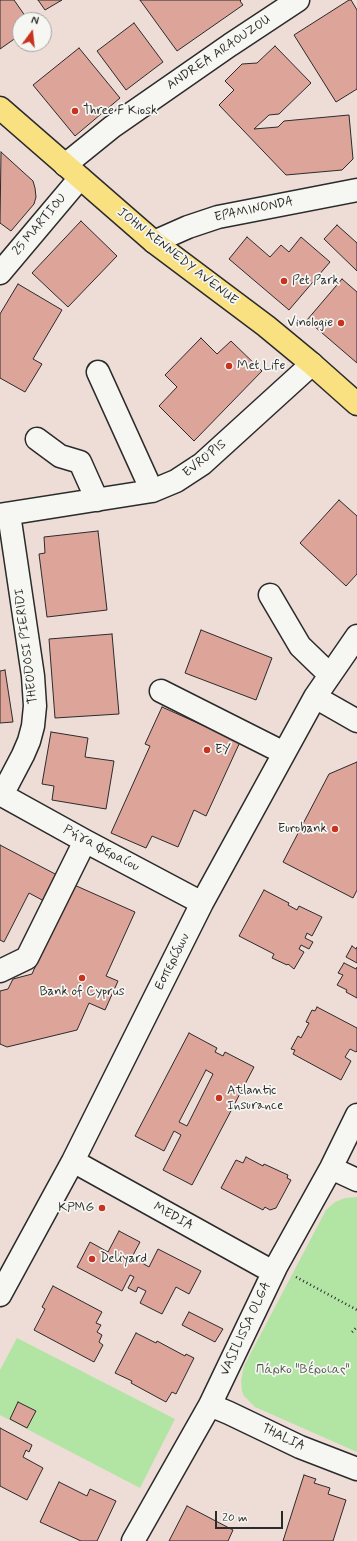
<!DOCTYPE html>
<meta charset="utf-8">
<style>
body{margin:0}
#map{position:relative;width:357px;height:1541px;overflow:hidden;background:#eeddd7;font-family:Mynerve,sans-serif}
canvas{display:block}
.north{position:absolute;left:12px;top:12px;width:40px;height:40px;box-sizing:border-box;background:#f6f6f2;border:1px solid #a5a5a2;border-radius:50%;rotate:15deg;font-size:11px;font-weight:700;line-height:16px;text-align:center;color:#2b2b2b}
.north::after{content:'';display:block;margin:auto;width:14px;height:18px;background:#c8321e;clip-path:polygon(50% 0,100% 100%,50% 72%,0 100%)}
.scale{position:absolute;left:215px;top:1511px;width:68px;height:18px;box-sizing:border-box;border:2px solid #2b2b2b;border-top:0;padding-left:5px;font-size:12px;line-height:14px;white-space:nowrap;color:#2b2b2b;-webkit-text-stroke:3px #f6f6f2;paint-order:stroke}
</style>
<div id="map">
<canvas width="357" height="1541"></canvas>
<div class="north">N</div>
<div class="scale">20 m</div>
</div>
<script>
const context = document.querySelector('canvas').getContext('2d');
context.lineJoin = 'round';
function paint(path, color) { context.fillStyle = color; context.fill(path, 'evenodd'); }
const poly = rows => new Path2D(rows.map(r => 'M' + r).join(''));
function stroke(path, color, width, dash) { context.strokeStyle = color; context.lineWidth = width; context.lineCap = dash ? 'butt' : 'round'; context.setLineDash(dash || []); context.stroke(path); }
function label(font, color, halo, rows, align = 'center') {
  context.font = font + ' Mynerve,sans-serif'; context.lineWidth = 3.5; context.setLineDash([]); context.textBaseline = 'middle'; context.strokeStyle = halo; context.fillStyle = color; for (const [text, x, y, turn = 0] of rows) {
    context.save(); context.translate(x, y); context.rotate((+turn || 0) * Math.PI / 180); context.textAlign = isNaN(turn) ? turn : align; if (halo) context.strokeText(text, 0, 0); context.fillText(text, 0, 0); context.restore();
  }
}
const green = poly([
 [357,1197,357,1452,255,1407,244,1396,242,1391,241,1381,244,1366,326,1210,335,1202,345,1198],
 [17,1338,175,1419,140,1488,0,1415,0,1370]
]);
const building = poly([
 [0,0,14,0,28,20,20,20,20,35,0,49,0,0],
 [38,0,62,0,45,10,38,0],
 [140,0,241,0,240,1,243,5,177,51,140,0],
 [349,0,351,0,357,10,357,89,336,102,294,35,349,0],
 [134,23,163,62,126,90,97,51,134,23],
 [275,46,311,83,279,114,269,115,254,129,278,127,284,121,349,115,353,159,342,170,286,175,219,105,234,90,225,81,242,64,257,63,275,46],
 [79,48,120,98,75,136,33,85,79,48],
 [1,152,33,181,35,188,36,197,34,204,11,231,0,223,1,152],
 [81,221,117,256,68,307,32,273,81,221],
 [337,225,357,243,357,271,324,239,337,225],
 [247,237,270,257,281,245,289,252,301,237,330,262,289,310,229,259,247,237],
 [342,279,357,292,357,363,307,320,342,279],
 [18,284,62,310,33,359,42,364,25,392,0,378,0,314,18,284],
 [201,338,217,354,231,341,262,371,194,441,159,406,177,387,165,375,201,338],
 [339,500,357,516,357,574,346,586,300,543,339,500],
 [98,531,107,610,47,617,39,554,45,553,44,537,98,531],
 [201,630,272,658,256,700,185,673,201,630],
 [112,634,119,714,55,718,49,639,112,634],
 [5,670,13,722,0,723,0,671,5,670],
 [162,707,240,742,206,816,194,810,178,847,152,836,146,848,111,833,150,746,145,744,162,707],
 [51,732,88,738,85,757,114,761,106,809,52,800,54,786,42,784,51,732],
 [357,762,357,890,353,898,283,862,329,774,357,762],
 [0,845,57,875,44,901,29,893,4,942,0,940,0,845],
 [72,884,135,912,106,976,118,981,105,1010,89,1003,77,1030,7,1047,0,1044,0,991,8,989,13,979,32,974,72,884],
 [264,890,289,903,288,905,297,910,299,906,322,917,312,936,307,933,305,938,313,942,309,949,301,945,299,949,304,952,294,969,288,964,287,965,272,958,274,954,239,936,264,890],
 [352,946,356,949,357,947,357,963,346,957,352,946],
 [344,963,356,969,357,967,357,998,346,992,347,990,337,985,343,975,338,973,344,963],
 [317,1007,357,1028,357,1051,356,1052,350,1049,345,1057,351,1061,341,1080,293,1054,295,1050,291,1049,298,1036,301,1038,309,1023,306,1022,312,1010,315,1011,317,1007],
 [189,1033,217,1048,215,1052,223,1056,225,1052,254,1067,192,1185,163,1170,181,1135,174,1131,164,1151,135,1136,189,1033],
 [206,1070,213,1074,187,1126,179,1122,206,1070],
 [246,1157,263,1166,264,1164,288,1175,287,1178,291,1180,276,1208,270,1210,265,1207,263,1210,221,1188,236,1160,243,1163,246,1157],
 [119,1231,140,1242,132,1257,149,1267,158,1249,201,1271,189,1294,176,1287,162,1314,140,1303,146,1291,138,1287,136,1292,128,1288,134,1277,130,1275,122,1291,77,1267,90,1242,108,1252,119,1231],
 [53,1286,102,1312,96,1323,101,1325,97,1332,102,1335,99,1342,103,1345,94,1362,34,1330,45,1309,42,1307,53,1286],
 [189,1312,223,1329,215,1342,182,1325,189,1312],
 [136,1333,156,1343,157,1341,185,1356,186,1354,194,1358,176,1394,172,1392,166,1402,131,1383,132,1381,115,1373,136,1333],
 [18,1402,36,1411,27,1428,10,1419,18,1402],
 [0,1428,32,1445,29,1452,26,1450,23,1457,43,1468,27,1500,0,1486,0,1428],
 [304,1475,316,1479,314,1483,330,1488,328,1494,346,1500,333,1541,283,1541,304,1475],
 [59,1482,87,1496,90,1489,116,1501,97,1541,81,1541,40,1522,59,1482],
 [187,1506,233,1530,228,1541,169,1541,187,1506]
]);
const path = poly([
 [296,1277,357,1310],
 [352,1332,357,1327]
]);
const minor = poly([
 [65,165,112,127,230,45,298,0],
 [154,242,188,227,218,217,357,190],
 [0,273,80,178],
 [98,372,152,491],
 [37,439,60,456,80,462,97,500],
 [0,515,152,491,176,481,202,464,312,364],
 [270,595,300,646,330,675],
 [161,691,284,753],
 [315,697,357,721],
 [0,794,85,841,202,903],
 [2,795,23,755,29,741,33,726,35,706,33,676,9,514],
 [0,971,27,958,85,841],
 [73,1161,273,1272],
 [331,1168,357,1180],
 [0,1295,73,1161,202,903,315,697,357,636],
 [210,1405,229,1413,300,1447,357,1469],
 [133,1541,210,1405,276,1267,331,1168,357,1115]
]);
const major = poly([
 [0,108,154,242,266,326,312,364,357,404]
]);
const markers = [
 [75,111,4,"#c8321e"],
 [284,281,4,"#c8321e"],
 [341,323,4,"#c8321e"],
 [229,366,4,"#c8321e"],
 [207,750,4,"#c8321e"],
 [335,829,4,"#c8321e"],
 [82,978,4,"#c8321e"],
 [219,1098,4,"#c8321e"],
 [102,1208,4,"#c8321e"],
 [92,1259,4,"#c8321e"]
];
const streetNames = [
 ["ANDREA ARAOUZOU",219,53,-34],
 ["EPAMINONDA",254,210,-12],
 ["25 MARTIOU",40,225,-50],
 ["JOHN KENNEDY AVENUE",177,257,38],
 ["EVROPIS",205,459,-39],
 ["THEODOSI PIERIDI",27,646,-97],
 ["Ρήγα Φεραίου",101,849,28],
 ["Εσπερίδων",173,962,-63],
 ["MEDIA",173,1217,29],
 ["VASILISSA OLGA",246,1329,-65],
 ["THALIA",283,1438,25]
];
const poiNames = [
 ["Three F Kiosk",83,111],
 ["Pet Park",292,281],
 ["Vinologie",333,323,"right"],
 ["Met Life",237,366],
 ["EY",215,750],
 ["Eurobank",327,829,"right"],
 ["Bank of Cyprus",82,992,"center"],
 ["Atlantic",227,1091],
 ["Insurance",227,1106],
 ["KPMG",94,1208,"right"],
 ["Deliyard",100,1259]
];
const parkNames = [
 ["Πάρκο \"Βέροιας\"",303,1370]
];
paint(green, '#b2e4a4');
paint(building, '#dda499');
stroke(building, '#2b2b2b', 1);
stroke(minor, '#2b2b2b', 25);
stroke(major, '#2b2b2b', 25);
stroke(path, '#2b2b2b', 2.5, [1, 3]);
stroke(minor, '#f6f6f2', 22);
stroke(major, '#f9e181', 22);
for (const [x, y, r, color] of markers) { const dot = new Path2D(); dot.arc(x, y, r, 0, 2 * Math.PI); context.fillStyle = color; context.fill(dot); stroke(dot, '#f6f6f2', 1.5); }
label('13px', '#2b2b2b', '#f6f6f2', streetNames);
label('13px', '#2b2b2b', '#f6f6f2', poiNames, 'left');
label('13px', '#4d5949', '#f6f6f2', parkNames);
</script>
